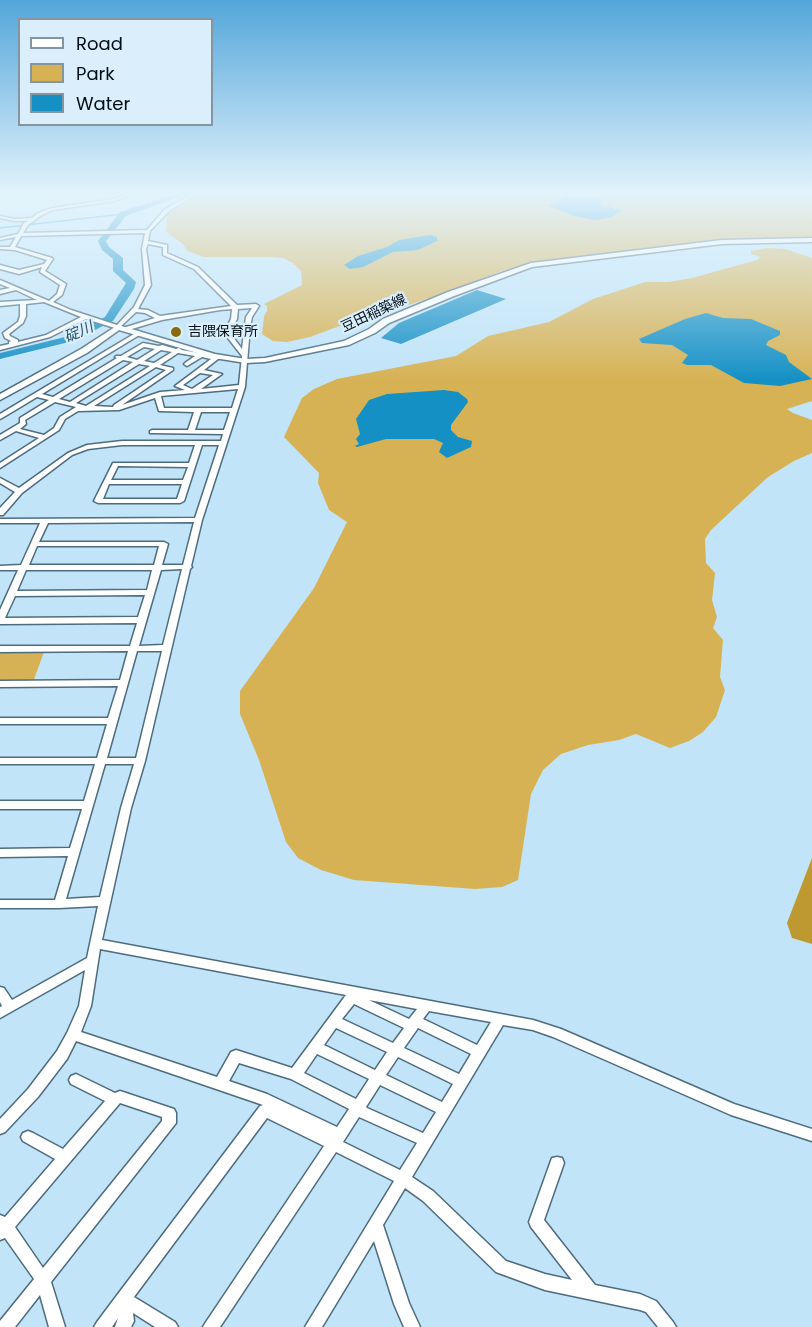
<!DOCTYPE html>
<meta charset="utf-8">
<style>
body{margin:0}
#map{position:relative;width:812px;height:1327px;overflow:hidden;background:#c1e4f9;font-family:Poppins,sans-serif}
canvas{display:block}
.legend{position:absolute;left:18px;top:18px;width:195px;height:108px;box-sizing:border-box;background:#daeffb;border:2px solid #84959f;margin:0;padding:8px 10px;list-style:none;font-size:18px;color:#030d14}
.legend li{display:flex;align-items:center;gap:12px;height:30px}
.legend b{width:30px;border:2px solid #84959f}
</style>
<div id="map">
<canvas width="812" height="1327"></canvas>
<ul class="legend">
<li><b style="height:8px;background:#fff"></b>Road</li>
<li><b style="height:16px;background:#d7b254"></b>Park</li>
<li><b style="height:16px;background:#1590c5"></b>Water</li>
</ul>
</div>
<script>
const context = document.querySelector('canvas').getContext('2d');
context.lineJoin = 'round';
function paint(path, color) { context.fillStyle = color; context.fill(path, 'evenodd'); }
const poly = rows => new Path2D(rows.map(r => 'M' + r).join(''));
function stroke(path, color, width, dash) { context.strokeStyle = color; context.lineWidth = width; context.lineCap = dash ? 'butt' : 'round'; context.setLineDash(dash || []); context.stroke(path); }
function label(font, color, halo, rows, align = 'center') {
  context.font = font + ' Poppins,"Noto Sans JP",sans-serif'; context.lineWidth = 4.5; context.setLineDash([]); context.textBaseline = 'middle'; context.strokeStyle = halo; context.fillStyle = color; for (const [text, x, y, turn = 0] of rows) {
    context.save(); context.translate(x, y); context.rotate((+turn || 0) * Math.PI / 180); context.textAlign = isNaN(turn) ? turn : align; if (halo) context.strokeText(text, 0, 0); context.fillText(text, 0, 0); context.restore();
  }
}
const green = poly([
 [202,194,812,194,812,239,763,240,536,262,502,271,431,298,334,328,310,337,287,342,273,341,262,334,264,316,267,311,267,306,264,304,302,285,301,271,293,263,283,258,270,257,204,257,187,251,183,244,166,232,167,214],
 [767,248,786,249,812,258,812,401,787,409,793,413,812,420,812,453,794,461,768,477,711,530,705,539,706,563,715,573,712,600,717,617,713,628,723,640,720,677,725,690,716,717,703,732,689,741,670,748,636,734,619,740,588,745,561,754,543,770,531,794,518,880,502,887,475,889,354,880,321,870,298,858,286,842,259,760,240,714,240,691,314,588,347,522,329,510,318,483,319,473,284,437,302,398,314,389,337,379,456,356,488,336,549,322,593,299,645,282,668,282,692,278,757,260,761,257,751,254,751,251],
 [44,652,33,682,0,682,0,653]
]);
const forest = poly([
 [812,858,812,944,792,938,787,923]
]);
const water = poly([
 [564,194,594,194,603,200,600,204,604,206,622,210,612,217,595,220,574,216,549,206,551,203,562,199],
 [430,235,437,237,437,241,418,250,393,252,363,267,350,269,344,265,358,256,387,247,399,240],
 [477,290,506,299,401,344,381,338,399,323],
 [706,313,723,318,751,319,780,331,780,335,768,341,766,345,786,355,789,362,812,379,780,386,744,383,711,365,687,365,682,363,688,355,672,345,642,343,639,339,685,319],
 [444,390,458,392,467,399,468,402,451,425,451,430,458,437,472,441,471,447,447,458,439,452,443,443,434,439,386,439,357,447,355,446,359,444,356,439,360,434,356,419,369,400,387,394]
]);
const stream = poly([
 [0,228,123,214]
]);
const river = poly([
 [176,194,187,194,126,216,106,241,109,247,123,258,123,270,136,282,134,289,113,321,73,341,0,359,0,353,65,337,105,317,126,283,113,271,113,259,102,250,98,241,120,212,176,194]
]);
const minor = poly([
 [129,194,135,194,114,201,53,210,42,215,28,225,23,233,147,230,165,209,192,194,197,194,169,211,150,231,148,241,167,245,167,253,198,267,237,305,256,304,259,306,252,317,250,327,245,387,202,520,191,566,192,567,190,569,145,761,131,808,102,940,533,1020,561,1029,734,1104,812,1129,812,1141,731,1115,553,1037,533,1030,503,1025,412,1177,433,1191,506,1261,545,1274,572,1280,531,1227,529,1222,552,1158,557,1157,562,1158,564,1163,544,1220,595,1285,640,1294,656,1301,673,1322,676,1327,658,1327,646,1312,640,1310,545,1290,496,1272,423,1201,405,1188,383,1225,409,1303,420,1327,404,1327,394,1304,374,1241,322,1327,305,1327,394,1181,336,1152,220,1327,203,1327,206,1322,324,1146,267,1118,134,1297,175,1322,178,1327,155,1327,133,1313,134,1321,131,1327,115,1327,118,1318,112,1327,94,1327,97,1322,118,1294,260,1106,263,1105,76,1041,67,1059,38,1097,5,1132,0,1134,0,1119,28,1089,57,1051,67,1033,79,1006,85,970,0,1018,0,1007,2,1006,0,1002,0,987,4,988,12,1000,87,958,98,906,59,908,0,908,0,900,55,900,68,856,0,857,0,849,70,848,82,809,0,809,0,801,84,801,95,764,0,764,0,758,97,758,107,724,0,724,0,718,108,718,118,686,0,687,0,681,120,680,128,651,0,652,0,646,130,646,137,623,0,624,0,610,18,570,0,570,0,566,21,565,40,523,0,523,0,519,195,518,219,445,202,445,184,501,180,503,98,503,94,501,113,463,189,463,195,445,122,445,88,449,72,455,22,493,3,515,0,515,0,508,15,492,0,483,0,478,19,488,68,453,87,445,122,441,221,441,223,434,150,433,150,431,152,430,188,430,194,412,159,411,155,398,119,410,78,411,65,419,59,430,0,468,0,463,39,438,16,431,0,440,0,435,20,423,20,418,49,400,37,397,2,418,0,419,0,414,139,331,142,333,141,334,42,394,53,397,117,358,115,357,116,356,121,356,143,343,159,346,162,345,176,349,179,348,182,350,216,356,222,356,222,358,218,359,204,370,222,374,201,389,239,385,242,356,224,333,231,319,232,309,220,310,162,320,125,331,122,329,123,328,155,318,145,313,136,312,118,329,86,319,50,337,0,350,0,346,9,344,9,342,11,341,5,338,3,333,18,322,20,316,20,304,0,306,0,302,37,300,16,290,0,294,0,290,10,288,0,284,0,280,49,301,57,294,60,285,40,272,42,267,19,274,0,269,0,265,19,270,44,264,47,260,15,250,0,249,0,247,10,247,16,237,0,240,0,238,18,234,24,223,28,221,15,221,0,218,0,216,15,219,32,218,38,213,52,208,113,199,129,194],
 [145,233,142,249,145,285,134,307,117,325,71,310,53,302,62,295,66,284,45,271,53,259,52,258,15,247,21,236,145,233],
 [148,244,163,247,163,255,194,269,231,306,160,316,148,310,138,309,151,285,146,249,148,244],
 [44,302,81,317,46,335,18,342,18,340,10,336,9,334,23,323,26,316,26,304,44,302],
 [252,308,246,317,242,349,230,333,237,319,238,309,252,308],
 [144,347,155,349,137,360,127,357,144,347],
 [161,350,172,352,154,363,144,361,161,350],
 [178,353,195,356,185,363,184,364,187,366,202,357,211,359,175,386,185,390,160,392,122,405,173,370,173,368,160,365,178,353],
 [123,360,133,362,70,402,59,399,123,360],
 [139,364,150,366,86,406,76,403,139,364],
 [156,367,166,370,114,405,113,407,94,406,156,367],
 [200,373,213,375,192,389,183,385,200,373],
 [238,389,232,408,164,408,161,396,238,389],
 [55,402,76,407,60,417,54,428,44,435,20,429,26,424,25,420,55,402],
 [201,412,230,412,224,430,195,430,201,412],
 [118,466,188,467,183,480,111,480,118,466],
 [109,484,182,484,177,499,103,499,109,484],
 [194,522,183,565,162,565,168,544,164,542,39,542,48,523,194,522],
 [37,546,159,546,154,565,29,565,37,546],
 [182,569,163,645,139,646,161,570,182,569],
 [26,570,152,570,147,590,17,591,26,570],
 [145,595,138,617,5,618,15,596,145,595],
 [137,651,162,651,136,758,107,758,137,651],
 [105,764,134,764,121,808,100,897,66,899,105,764],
 [100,949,346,995,292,1068,236,1050,231,1052,217,1077,81,1032,91,1006,100,949],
 [369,1000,417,1009,409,1019,369,1000],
 [354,1004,404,1028,393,1043,342,1019,354,1004],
 [429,1011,491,1022,477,1045,423,1019,429,1011],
 [336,1028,387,1052,375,1070,324,1045,336,1028],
 [418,1028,471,1054,459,1074,404,1048,418,1028],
 [317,1054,369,1079,356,1099,304,1073,317,1054],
 [398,1057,453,1084,442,1102,386,1075,398,1057],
 [239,1063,291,1079,349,1109,337,1127,267,1094,229,1081,239,1063],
 [380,1085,436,1112,423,1133,367,1108,366,1107,380,1085],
 [359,1117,417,1143,400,1170,343,1142,359,1117],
 [76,1074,115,1093,120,1091,174,1109,176,1113,176,1123,51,1282,65,1327,49,1327,40,1295,15,1327,0,1327,0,1321,34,1279,5,1238,0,1240,0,1215,5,1217,55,1159,23,1141,21,1137,23,1133,28,1131,33,1133,63,1149,105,1101,71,1084,69,1080,71,1076,76,1074],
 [120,1103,162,1117,162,1121,43,1268,15,1227,120,1103]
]);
const major = poly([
 [812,238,812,242,722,244,532,267,454,296,389,323,375,333,349,345,265,362,246,363,214,358,119,330,87,353,0,400,0,394,81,349,118,325,215,354,246,359,265,358,344,341,369,329,383,319,448,292,531,263,722,240,812,238]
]);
const markers = [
 [176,332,6,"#896a08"]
];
const farStreetnames = [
 ["豆田稲築線",374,314,-25]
];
const farPoinames = [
 ["吉隈保育所",188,332]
];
const farWaternames = [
 ["碇川",79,333,-24]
];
paint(green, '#d7b254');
paint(forest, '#be9830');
paint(water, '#1590c5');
stroke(stream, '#1590c5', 1.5);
paint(river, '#1590c5');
stroke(minor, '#4d6c7e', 3);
stroke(major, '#4d6c7e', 3);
paint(minor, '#fff');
paint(major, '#fff');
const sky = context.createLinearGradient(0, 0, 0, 380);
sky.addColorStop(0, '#53a6da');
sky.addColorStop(0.51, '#e3f3fc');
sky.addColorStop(1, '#e3f3fc00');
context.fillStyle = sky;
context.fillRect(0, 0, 812, 380);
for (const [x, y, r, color] of markers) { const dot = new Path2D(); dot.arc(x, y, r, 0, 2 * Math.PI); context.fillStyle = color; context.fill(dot); stroke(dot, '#daeffb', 2); }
label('14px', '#030d14', '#daeffb', farStreetnames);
label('14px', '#030d14', '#daeffb', farPoinames, 'left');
label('italic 15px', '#27526a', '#daeffb', farWaternames);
</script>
